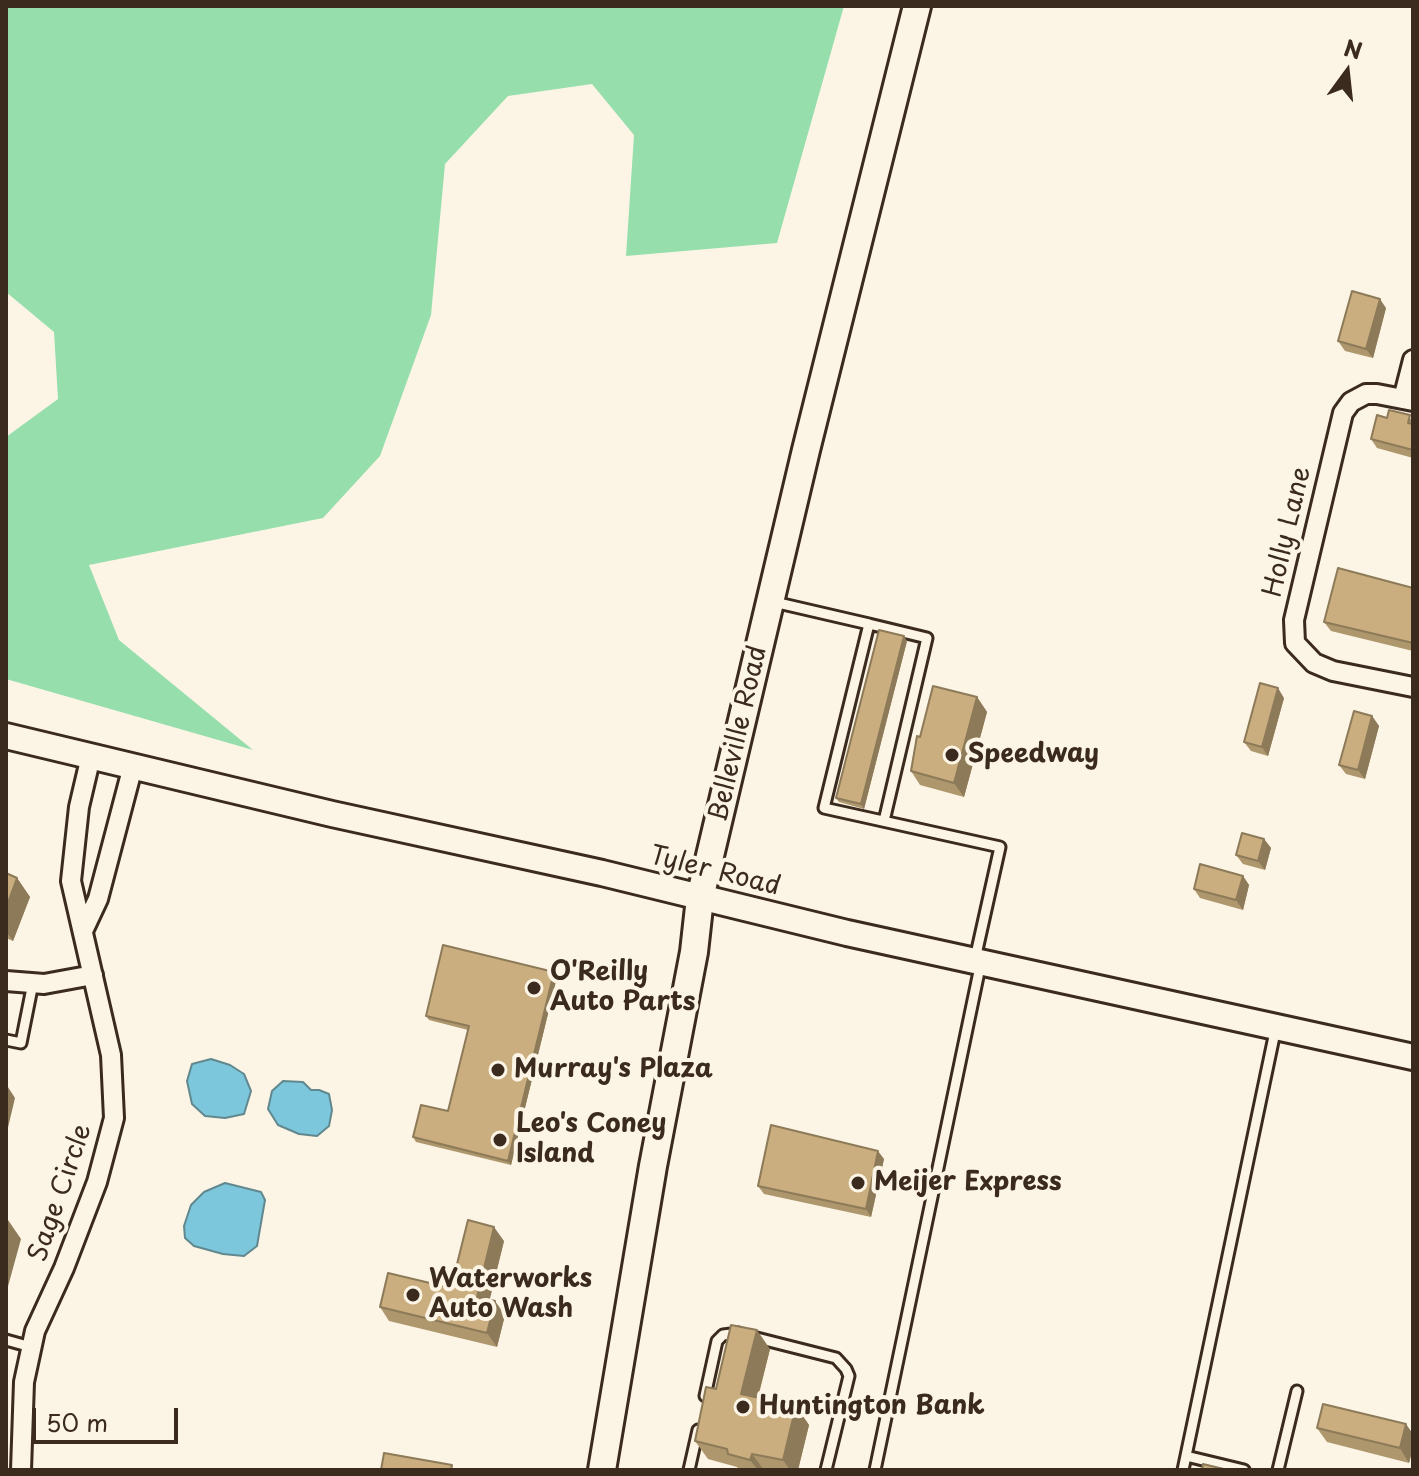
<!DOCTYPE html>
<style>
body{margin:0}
#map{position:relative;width:1419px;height:1476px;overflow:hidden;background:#fcf5e5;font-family:"Playpen Sans",sans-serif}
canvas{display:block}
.frame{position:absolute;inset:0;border:8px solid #3b2a1e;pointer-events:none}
.north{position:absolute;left:1307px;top:32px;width:80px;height:80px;-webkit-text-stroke:6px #fcf5e5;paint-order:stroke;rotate:15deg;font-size:22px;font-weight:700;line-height:32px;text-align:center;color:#3b2a1e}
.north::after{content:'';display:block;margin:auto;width:28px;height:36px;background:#3b2a1e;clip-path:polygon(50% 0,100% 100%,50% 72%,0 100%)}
.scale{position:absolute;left:32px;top:1408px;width:146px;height:36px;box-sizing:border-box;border:4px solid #3b2a1e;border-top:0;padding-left:10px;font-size:24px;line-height:28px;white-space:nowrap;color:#3b2a1e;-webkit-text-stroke:6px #fcf5e5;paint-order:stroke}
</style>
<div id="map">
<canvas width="1419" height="1476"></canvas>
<div class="frame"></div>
<div class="north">N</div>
<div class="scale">50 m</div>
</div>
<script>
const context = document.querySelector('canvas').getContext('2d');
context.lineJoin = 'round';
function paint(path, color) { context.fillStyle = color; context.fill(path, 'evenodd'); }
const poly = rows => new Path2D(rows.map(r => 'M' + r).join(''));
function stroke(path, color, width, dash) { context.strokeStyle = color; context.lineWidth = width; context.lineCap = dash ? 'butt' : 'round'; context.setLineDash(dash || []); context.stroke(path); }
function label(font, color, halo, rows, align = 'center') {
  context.font = font + ' "Playpen Sans",sans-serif'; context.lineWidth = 8; context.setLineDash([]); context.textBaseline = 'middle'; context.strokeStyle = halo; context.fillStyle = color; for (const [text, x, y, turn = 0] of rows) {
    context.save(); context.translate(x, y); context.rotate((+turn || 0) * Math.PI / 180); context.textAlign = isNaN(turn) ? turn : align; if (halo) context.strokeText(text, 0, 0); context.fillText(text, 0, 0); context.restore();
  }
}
const green = poly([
 [6,6,844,6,777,243,626,256,634,135,592,84,508,96,445,164,431,315,380,456,323,518,89,565,119,640,253,750,6,679,6,437,58,399,54,332,6,292]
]);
const water = poly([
 [211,1059,230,1065,244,1074,251,1091,244,1114,225,1118,205,1116,192,1104,187,1081,192,1064,211,1059],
 [283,1081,303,1082,311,1090,319,1090,329,1094,332,1110,329,1126,317,1136,299,1134,278,1125,268,1109,272,1091,283,1081],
 [225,1183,261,1192,265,1200,257,1246,244,1256,223,1254,194,1246,185,1238,184,1226,191,1205,204,1192,225,1183]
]);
const service = poly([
 [774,602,869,624,824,808,1000,847,975,959],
 [869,624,927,638,884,821],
 [6,1040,21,1043,33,983],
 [753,1337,836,1358,846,1369,849,1376,826,1470],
 [6,1340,31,1347],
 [705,1396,717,1341,723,1335,739,1333],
 [1186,1456,1244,1470],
 [689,1470,698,1430],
 [875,1470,981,962],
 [1183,1470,1276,1027],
 [1278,1470,1297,1391]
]);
const minor = poly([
 [1403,399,1413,360],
 [1413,401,1377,394,1366,394,1351,402,1343,413,1294,620,1295,643,1314,663,1333,671,1413,687],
 [83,931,98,899,133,766],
 [6,981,44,984,93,975],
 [21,1470,24,1382,35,1331,64,1268,97,1182,114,1118,111,1055,71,881,79,807,91,756]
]);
const tertiary = poly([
 [6,736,332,814,602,873,847,933,1413,1057]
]);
const secondary = poly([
 [602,1470,653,1166,694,952,700,898,806,450,917,6]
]);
const wall = poly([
 [1386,308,1373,358,1345,351,1338,341],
 [1387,418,1413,419,1413,458,1377,448,1371,439],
 [1413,588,1413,651,1331,631,1324,622],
 [907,641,864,809,839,802,836,798],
 [977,697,987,712,964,797,920,785,911,771,920,737],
 [1284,698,1268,756,1251,751,1244,742],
 [1372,716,1379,726,1365,779,1346,774,1339,765],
 [1264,839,1271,848,1265,870,1243,864,1236,855],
 [6,873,17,878,30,897,13,941,6,938],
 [1243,876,1249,885,1243,910,1200,898,1194,889],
 [554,972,557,977,511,1165,416,1142,413,1137,448,1111,468,1030,429,1020,426,1016],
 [884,1159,871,1217,764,1194,758,1186],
 [504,1241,489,1300,505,1315,497,1347,389,1321,380,1307,451,1288],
 [770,1349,758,1398,796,1406,809,1425,798,1470,739,1470,737,1467,708,1459,695,1441,716,1389],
 [1317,1428,1413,1434,1413,1448,1409,1463,1327,1442]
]);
const shadedWall = poly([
 [1380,299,1386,308,1373,358,1366,349],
 [904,636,907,641,864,809,861,804],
 [1278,688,1284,698,1268,756,1262,747],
 [977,697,987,712,964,797,954,783],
 [1372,716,1379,726,1365,779,1358,770],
 [1264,839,1271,848,1265,870,1258,861],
 [1243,876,1249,885,1243,910,1236,900],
 [17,878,30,897,13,941,6,931,6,908],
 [554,972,557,977,511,1165,508,1161],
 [6,1084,15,1098,6,1136],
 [878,1151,884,1159,871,1217,866,1209],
 [8,1220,21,1239,7,1290,6,1288,6,1227],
 [494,1227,504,1241,487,1311,477,1297],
 [495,1301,505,1315,497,1347,487,1333],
 [757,1330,770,1349,754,1412,741,1394],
 [796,1406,809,1425,798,1470,790,1470,783,1460],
 [1406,1424,1413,1434,1413,1448,1409,1463,1400,1448],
 [752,1454,764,1470,758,1470,750,1460]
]);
const building = poly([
 [1352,291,1380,299,1366,349,1338,341,1352,291],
 [1389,410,1410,415,1408,423,1413,424,1413,450,1371,439,1377,415,1387,418,1389,410],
 [1338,568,1413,588,1413,643,1324,622,1338,568],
 [879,630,904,636,861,804,836,798,879,630],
 [1260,683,1278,688,1262,747,1244,742,1260,683],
 [933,686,977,697,954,783,911,771,917,736,920,737,933,686],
 [1354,711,1372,716,1358,770,1339,765,1354,711],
 [1242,833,1264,839,1258,861,1236,855,1242,833],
 [1200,864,1243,876,1236,900,1194,889,1200,864],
 [6,873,17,878,6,908,6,873],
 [443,945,554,972,508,1161,413,1137,421,1105,448,1111,469,1026,426,1016,443,945],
 [771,1125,878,1151,866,1209,758,1186,771,1125],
 [468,1220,494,1227,477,1297,495,1301,487,1333,380,1307,388,1273,451,1288,468,1220],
 [731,1325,757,1330,741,1394,796,1406,783,1460,752,1454,750,1460,728,1454,727,1449,695,1441,706,1387,716,1389,731,1325],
 [1323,1404,1406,1424,1400,1448,1317,1428,1323,1404],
 [384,1453,452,1465,451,1470,381,1470,384,1453],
 [1203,1464,1228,1470,1202,1470,1203,1464]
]);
const markers = [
 [952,755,8,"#3b2a1e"],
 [534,988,8,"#3b2a1e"],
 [498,1070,8,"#3b2a1e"],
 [500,1140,8,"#3b2a1e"],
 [858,1183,8,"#3b2a1e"],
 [413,1295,8,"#3b2a1e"],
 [743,1407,8,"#3b2a1e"]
];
const streetNames = [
 ["Holly Lane",1288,532,-77],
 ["Belleville Road",739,734,-77],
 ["Tyler Road",715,872,14],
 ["Sage Circle",61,1193,-71]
];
const poiNames = [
 ["Speedway",968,755],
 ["O'Reilly",550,973],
 ["Auto Parts",550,1003],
 ["Murray's Plaza",514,1070],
 ["Leo's Coney",516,1125],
 ["Island",516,1155],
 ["Meijer Express",874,1183],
 ["Waterworks",429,1280],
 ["Auto Wash",429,1310],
 ["Huntington Bank",759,1407]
];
paint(green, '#97dead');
paint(water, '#7cc7db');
stroke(water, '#62888f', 2);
stroke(service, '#3b2a1e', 15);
stroke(minor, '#3b2a1e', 24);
stroke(tertiary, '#3b2a1e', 30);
stroke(secondary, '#3b2a1e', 32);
stroke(service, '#fcf5e5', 9);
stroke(minor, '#fcf5e5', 18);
stroke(tertiary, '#fcf5e5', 24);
stroke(secondary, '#fcf5e5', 26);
paint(wall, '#ae966d');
paint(shadedWall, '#8d7a59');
paint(building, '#caae7f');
stroke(building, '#8d7a59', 2);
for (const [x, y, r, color] of markers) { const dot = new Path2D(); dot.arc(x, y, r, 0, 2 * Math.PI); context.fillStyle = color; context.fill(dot); stroke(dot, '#fcf5e5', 3); }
label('26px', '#3b2a1e', '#fcf5e5', streetNames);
label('bold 26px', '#3b2a1e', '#fcf5e5', poiNames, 'left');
</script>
